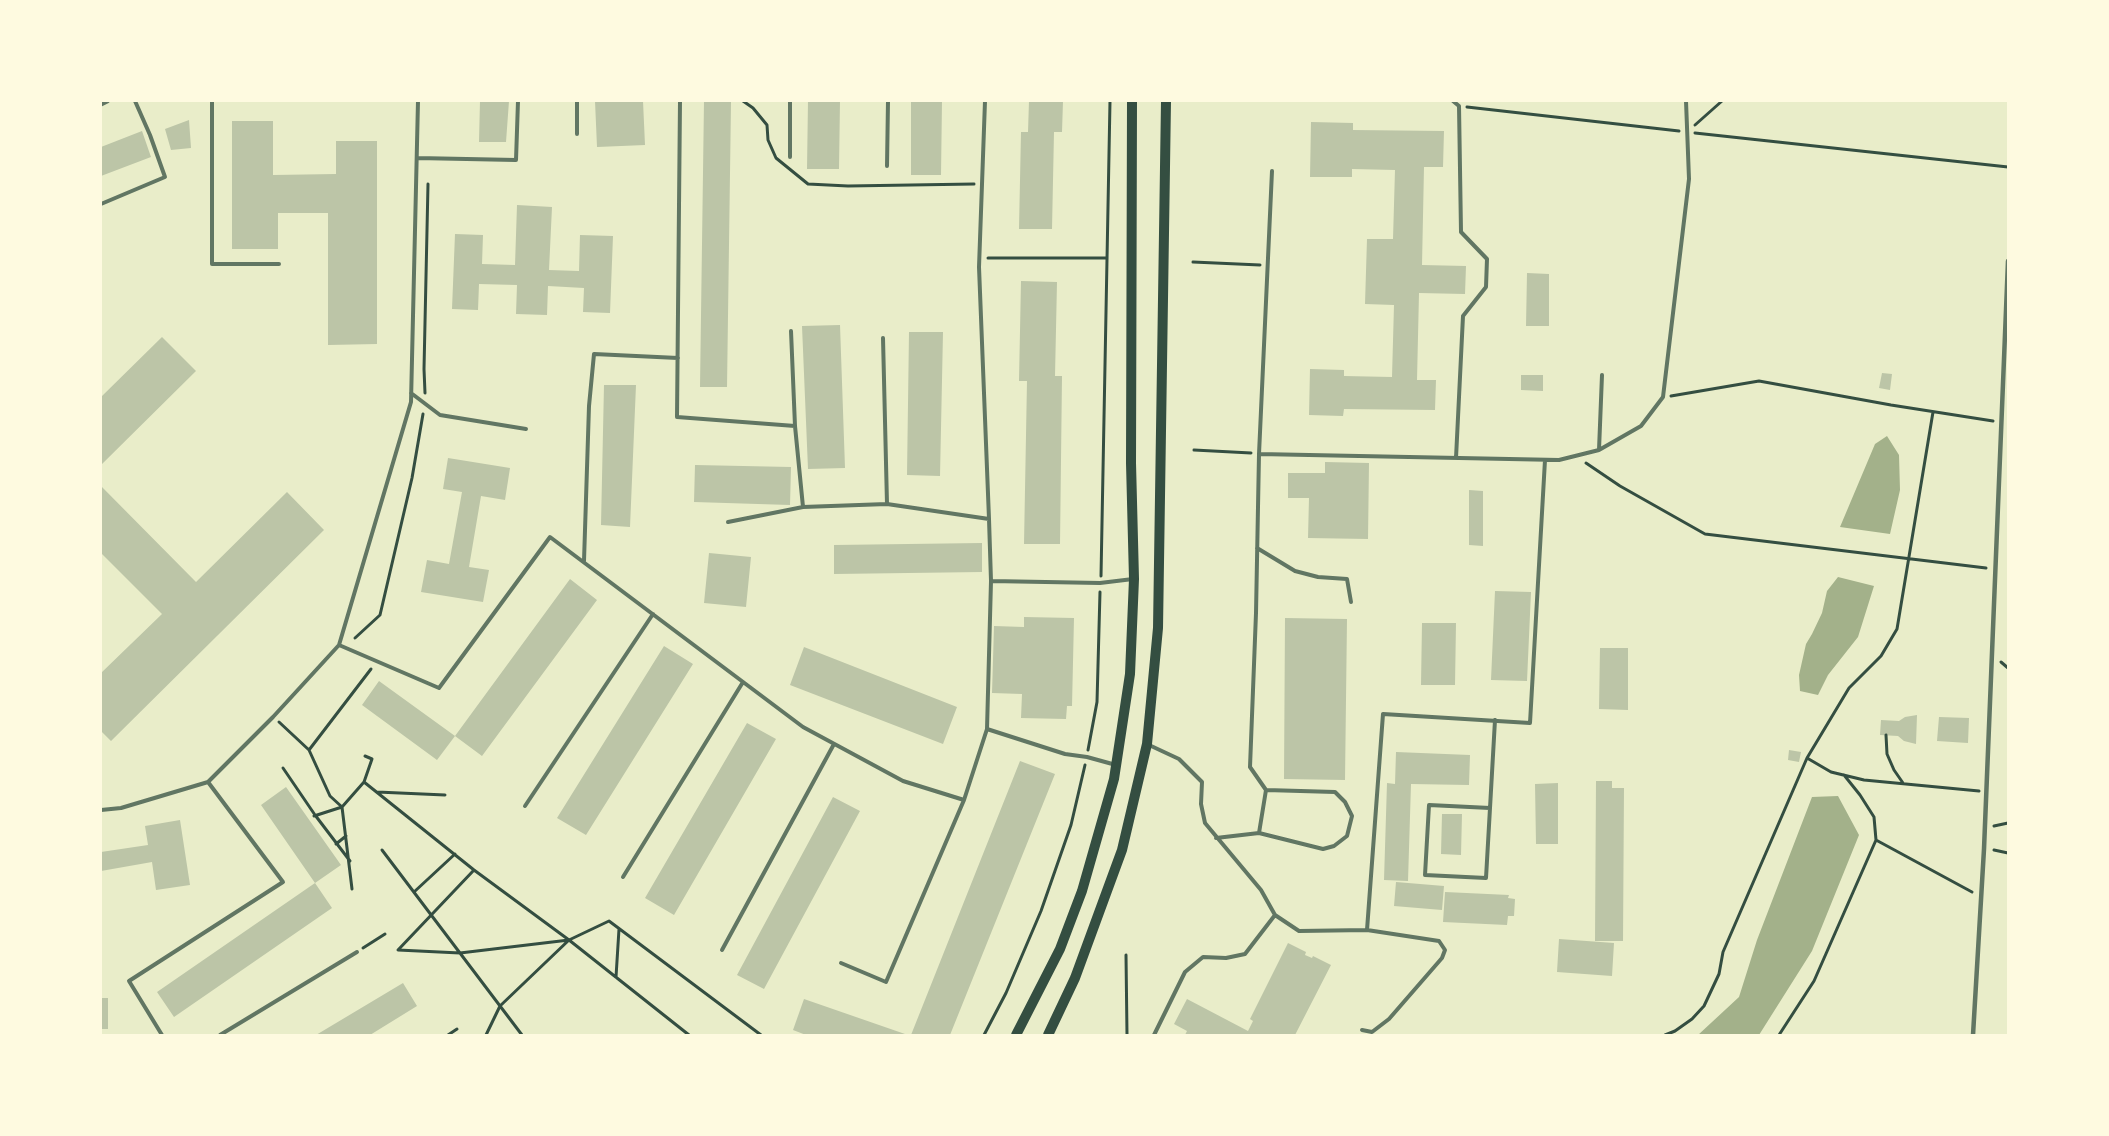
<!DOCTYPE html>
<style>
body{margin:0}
#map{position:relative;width:2109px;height:1136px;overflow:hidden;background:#e9edc9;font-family:Helvetica,sans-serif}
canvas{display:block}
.frame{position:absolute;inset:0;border:102px solid #fefae0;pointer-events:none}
</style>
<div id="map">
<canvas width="2109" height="1136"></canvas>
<div class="frame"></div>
</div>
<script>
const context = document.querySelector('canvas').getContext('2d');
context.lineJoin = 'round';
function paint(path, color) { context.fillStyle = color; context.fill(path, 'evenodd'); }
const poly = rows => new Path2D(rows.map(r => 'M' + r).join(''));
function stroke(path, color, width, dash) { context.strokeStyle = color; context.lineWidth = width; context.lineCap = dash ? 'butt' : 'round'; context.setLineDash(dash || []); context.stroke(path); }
const water = poly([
 [1887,436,1899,455,1900,490,1890,534,1840,527,1875,444],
 [1838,577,1874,586,1858,637,1828,675,1818,695,1800,691,1799,675,1806,644,1812,634,1822,613,1827,591],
 [1838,796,1859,835,1812,951,1759,1035,1698,1035,1739,997,1757,940,1812,797]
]);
const building = poly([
 [480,101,509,101,506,142,479,142],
 [595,101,643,101,645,145,597,147],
 [704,101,731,102,727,387,700,387],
 [808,101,840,101,839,169,807,169],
 [911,101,942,101,941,175,911,175],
 [1029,101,1063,101,1062,132,1054,132,1052,229,1019,229,1021,132,1028,132],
 [189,120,191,148,171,150,165,129],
 [232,121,273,121,273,175,336,174,336,141,377,141,377,344,328,345,328,213,278,213,278,249,232,249],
 [1311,122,1353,123,1353,130,1444,131,1443,167,1424,167,1422,265,1466,266,1465,294,1419,293,1417,380,1436,380,1435,410,1344,409,1343,416,1309,415,1310,369,1344,370,1344,376,1392,377,1394,305,1365,304,1367,239,1393,239,1395,170,1352,169,1352,177,1310,177],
 [142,131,151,157,101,176,101,147],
 [517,205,552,207,549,270,579,271,580,235,613,236,610,313,583,312,584,288,548,286,547,315,516,314,517,285,479,284,478,310,452,309,455,234,483,235,482,264,515,265],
 [1527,273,1549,274,1549,326,1526,326],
 [1021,281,1057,282,1055,376,1062,376,1060,544,1024,544,1027,381,1019,381],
 [840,325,845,468,808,469,802,326],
 [909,332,943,332,940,476,907,475],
 [162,337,196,371,101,465,101,397],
 [1882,373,1892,374,1890,390,1879,388],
 [1521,375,1543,375,1543,391,1521,390],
 [604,385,636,385,630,527,601,525],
 [448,458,510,468,505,500,481,496,469,567,489,570,483,602,421,592,427,560,449,564,462,492,443,489],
 [1325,462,1369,463,1368,539,1308,538,1309,498,1288,498,1288,473,1325,473],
 [695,465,791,467,790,505,694,502],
 [101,486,196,582,287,492,324,530,111,741,101,731,101,673,162,614,101,553],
 [1469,490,1483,491,1483,546,1469,545],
 [982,543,982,572,834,574,834,545],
 [709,553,751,557,746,607,704,603],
 [570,579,597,600,482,756,455,736],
 [1495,591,1531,592,1527,681,1491,680],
 [1024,617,1074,618,1072,706,1067,706,1066,719,1021,718,1022,694,992,693,994,626,1024,627],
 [1285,618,1347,619,1345,780,1284,779],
 [1422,623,1456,623,1455,685,1421,685],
 [664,646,693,664,586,835,557,818],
 [804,647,957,707,943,744,790,685],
 [1600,648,1628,648,1628,710,1599,709],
 [379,681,455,736,437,760,362,705],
 [1917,715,1916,744,1904,741,1898,736,1880,735,1881,720,1899,721,1905,717],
 [1939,717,1969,718,1968,743,1937,741],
 [747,723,776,739,674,915,645,898],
 [1789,750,1801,752,1799,762,1788,760],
 [1396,752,1470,755,1469,785,1411,784,1408,881,1384,880,1387,783,1395,784],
 [1020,761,1055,774,950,1035,911,1035],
 [1596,781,1612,781,1612,788,1624,788,1623,941,1595,941],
 [1558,783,1558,844,1536,844,1535,784],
 [286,787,341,865,315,883,261,805],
 [833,797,860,811,764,989,737,975],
 [1442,814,1462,814,1461,855,1441,854],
 [180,820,190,885,156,890,152,862,101,871,101,852,148,845,145,826],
 [1396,882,1444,886,1442,910,1394,906],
 [315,883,332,908,174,1017,157,992],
 [1445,892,1509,895,1508,898,1515,899,1514,916,1508,916,1507,925,1443,922],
 [1559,939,1614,943,1612,976,1557,972],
 [1288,943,1306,952,1305,955,1312,958,1313,956,1331,965,1295,1035,1185,1035,1187,1031,1174,1024,1187,999,1248,1031,1253,1021,1250,1019],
 [403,983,417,1006,370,1035,316,1035],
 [101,998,108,998,108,1029,101,1029],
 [804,999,905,1034,905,1035,806,1035,793,1030]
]);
const path = poly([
 [743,101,753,108,767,125,768,140,776,158,808,184,848,186,974,184],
 [1467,107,1679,131],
 [1695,125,1722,101],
 [1695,133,2008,167],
 [988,258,1107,258],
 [1193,262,1260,265],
 [425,393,424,369,428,184],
 [1671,396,1759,381,1891,405,1993,421],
 [1194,450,1251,453],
 [1586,463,1620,486,1705,534,1986,568],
 [1101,576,1110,101],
 [355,638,380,615,412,478,423,414],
 [2001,662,2008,668],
 [279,722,309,750,330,796,342,807,352,889],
 [1886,735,1887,754,1894,770,1903,783],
 [309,750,371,669],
 [1088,750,1097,702,1100,592],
 [1807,758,1831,772,1864,780,1979,791],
 [283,768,315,815,350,861],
 [364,782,474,870,569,940,689,1035],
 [377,792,445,795],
 [314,816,342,807,364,782,372,759,365,756],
 [1994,826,2008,823],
 [1876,840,1972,892],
 [336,844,346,836],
 [382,850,522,1035],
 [1994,850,2008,853],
 [474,870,398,950,460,953,569,940,500,1006,486,1035],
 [414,892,455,854],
 [569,940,609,921,761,1035],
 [363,948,385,934],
 [1126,955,1127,1035],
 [616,977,619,929],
 [448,1035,457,1029],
 [984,1035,1006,993,1041,911,1071,825,1085,765],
 [1665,1035,1675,1031,1692,1019,1704,1006,1719,974,1723,952,1807,758,1849,688,1881,656,1897,629,1933,412],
 [1779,1035,1814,981,1876,840,1874,817,1860,795,1844,775]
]);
const service = poly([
 [212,101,212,264,279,264],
 [680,101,677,417,795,426,803,507,887,504,989,519,991,581,987,729],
 [985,101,979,267,989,519],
 [1453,101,1459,106,1461,232,1487,259,1486,287,1463,316,1456,458],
 [577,134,577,101],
 [790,157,790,101],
 [417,158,516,160,518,101],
 [887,166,888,101],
 [101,204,165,177,150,135,135,101],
 [791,331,795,426],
 [883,338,887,504],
 [411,393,440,415,526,429],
 [1599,450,1602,375],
 [1259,454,1559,460,1599,450,1641,426,1663,397,1689,179,1686,101],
 [728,522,803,507],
 [1257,548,1295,571,1318,577,1347,579,1351,602],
 [584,561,589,406,594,354,678,358],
 [991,581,1100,583,1133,579],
 [339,645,439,688,550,537,803,727,903,781,964,800,987,729,1065,754,1087,757,1116,765],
 [1149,745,1179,759,1202,782,1201,804,1205,823,1261,890,1275,915,1299,931,1367,930,1383,714,1530,723,1545,460],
 [525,806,653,614],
 [1490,808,1429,805,1425,875,1486,878,1490,808,1495,720],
 [101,810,121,808,208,782,273,717,339,645,411,402,418,101],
 [1259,833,1323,849,1334,846,1347,836,1352,816,1345,802,1335,792,1266,790],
 [1216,838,1259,833,1266,790,1250,767,1256,613,1259,454,1272,171],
 [623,877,743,682],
 [722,950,834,744],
 [841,963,886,982,964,800],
 [1362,1030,1372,1032,1389,1019,1442,958,1445,950,1439,941,1367,930],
 [162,1035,129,981,283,882,208,782],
 [220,1035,357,952],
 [1154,1035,1185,972,1203,957,1226,958,1245,954,1275,915]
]);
const pedestrian = poly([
 [1973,1035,1984,849,2008,261]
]);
const minor = poly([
 [101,104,107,101]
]);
const secondary = poly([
 [1016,1035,1060,949,1082,891,1114,779,1130,674,1134,579,1131,463,1132,101],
 [1048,1035,1075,978,1122,850,1147,744,1158,628,1166,101]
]);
paint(water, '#a3b18a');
paint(building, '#bcc5a7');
stroke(path, '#344e41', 3);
stroke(service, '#617663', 4);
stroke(pedestrian, '#617663', 4.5);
stroke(minor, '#617663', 5);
stroke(secondary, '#344e41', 10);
</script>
